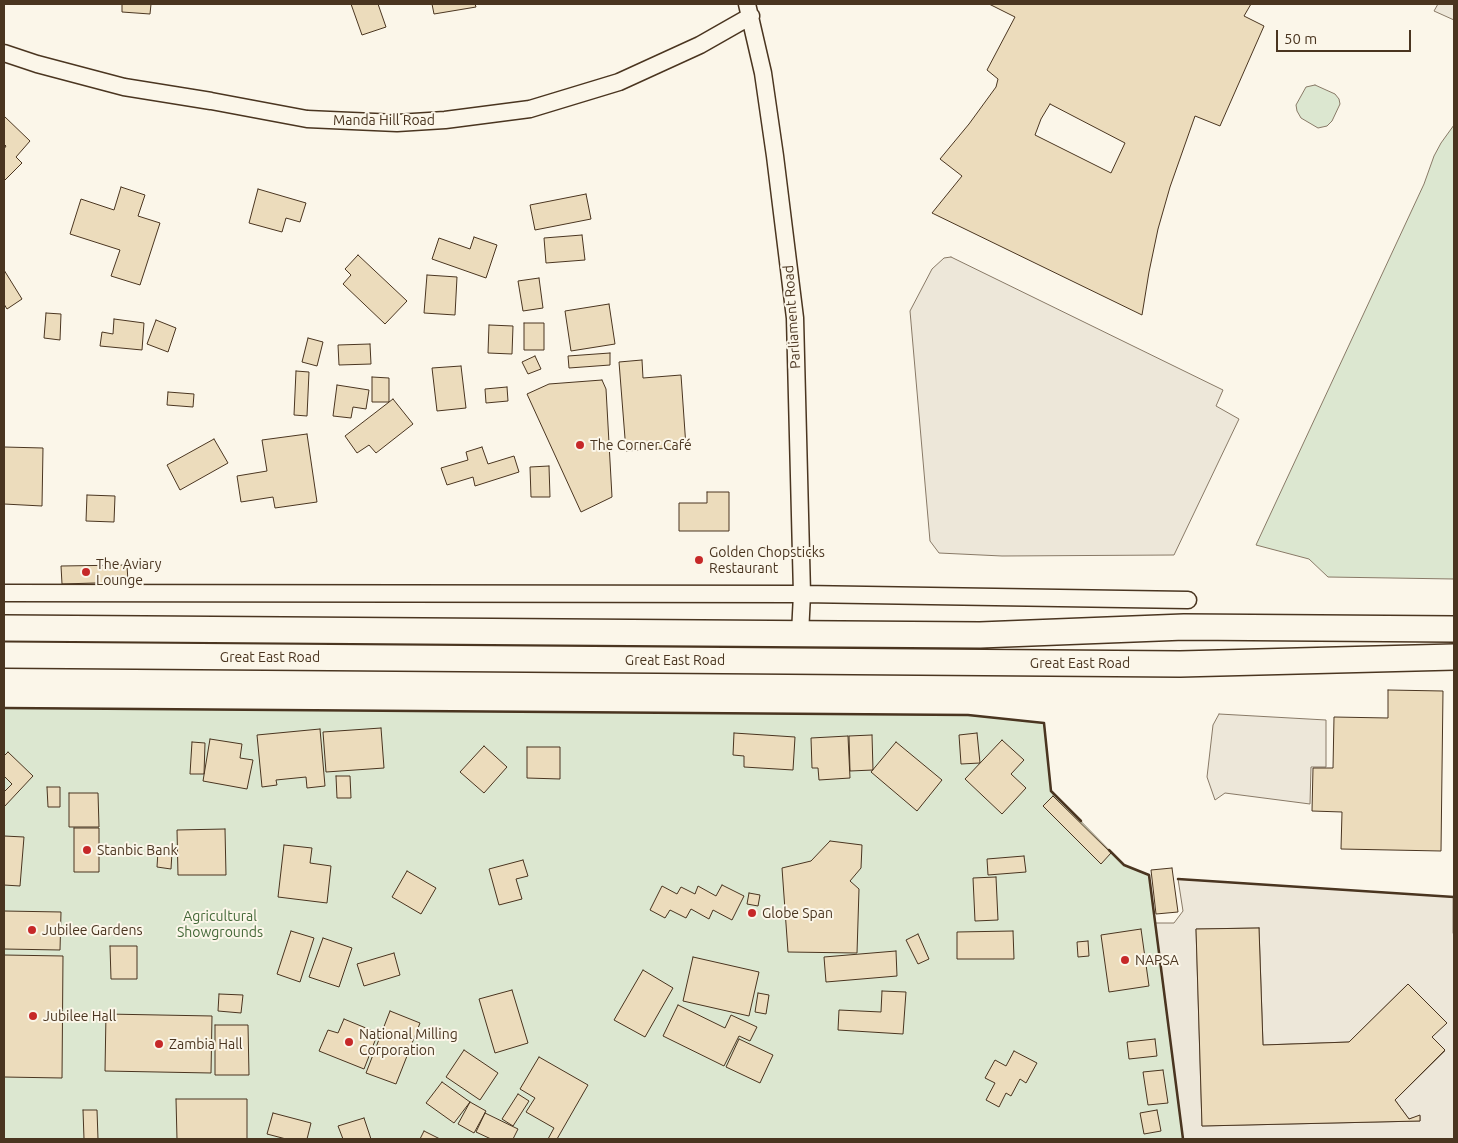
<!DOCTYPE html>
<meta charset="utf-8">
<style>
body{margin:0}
#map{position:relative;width:1458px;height:1143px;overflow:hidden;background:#fbf6e9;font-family:Ubuntu,sans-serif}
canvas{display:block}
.frame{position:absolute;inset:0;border:5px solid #4a3520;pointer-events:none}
.scale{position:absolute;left:1276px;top:30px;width:135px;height:22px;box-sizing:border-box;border:2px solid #4a3520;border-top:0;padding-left:6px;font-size:15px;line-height:18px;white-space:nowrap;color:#4a3520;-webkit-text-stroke:4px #fbf6e9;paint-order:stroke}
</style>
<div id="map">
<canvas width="1458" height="1143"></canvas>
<div class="frame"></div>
<div class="scale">50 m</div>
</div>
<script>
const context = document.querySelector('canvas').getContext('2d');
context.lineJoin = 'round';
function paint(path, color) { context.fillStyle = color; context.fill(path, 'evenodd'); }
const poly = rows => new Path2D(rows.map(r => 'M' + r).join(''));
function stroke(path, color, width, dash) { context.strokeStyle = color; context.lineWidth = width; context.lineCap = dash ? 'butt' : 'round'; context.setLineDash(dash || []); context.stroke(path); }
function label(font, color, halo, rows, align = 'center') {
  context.font = font + ' Ubuntu,sans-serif'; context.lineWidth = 4; context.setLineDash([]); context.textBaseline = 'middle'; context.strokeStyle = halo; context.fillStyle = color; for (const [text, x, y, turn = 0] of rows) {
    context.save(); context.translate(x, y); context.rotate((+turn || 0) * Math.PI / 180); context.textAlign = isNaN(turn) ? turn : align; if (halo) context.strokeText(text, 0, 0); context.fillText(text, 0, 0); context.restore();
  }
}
const green = poly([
 [1315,85,1335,94,1339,99,1340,104,1332,121,1327,126,1318,128,1301,118,1297,111,1296,105,1306,87,1315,85],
 [1454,125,1454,579,1328,577,1309,559,1256,545,1424,184,1434,156,1441,143,1454,125],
 [4,708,968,715,1044,723,1051,791,1124,865,1149,875,1183,1139,4,1139,4,708]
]);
const parking = poly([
 [1438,4,1454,4,1454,20,1434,11,1438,4],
 [951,257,1223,390,1216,406,1239,419,1174,555,1002,556,939,553,930,541,910,311,932,269,944,258,951,257],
 [1219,714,1326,720,1326,767,1311,767,1310,804,1225,793,1215,800,1207,777,1213,725,1219,714],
 [1178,879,1454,897,1454,1139,1183,1139,1155,923,1174,923,1183,911,1178,879],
 [1259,928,1263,1045,1349,1042,1408,984,1446,1023,1432,1037,1445,1051,1395,1100,1409,1119,1420,1116,1420,1121,1202,1126,1196,929,1259,928]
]);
const building = poly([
 [122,4,151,4,150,14,122,12,122,4],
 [351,4,378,4,386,27,362,35,351,4],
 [432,4,475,4,476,7,434,14,432,4],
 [989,4,1251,4,1244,16,1264,26,1220,126,1195,116,1170,187,1158,229,1149,272,1142,315,932,213,962,176,940,159,969,124,996,87,998,79,987,70,1015,17,989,4],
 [1050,104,1125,143,1111,173,1035,135,1041,119,1050,104],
 [4,116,30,141,16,157,22,163,4,181,4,149,6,146,4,144,4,116],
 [121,187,145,195,138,216,160,223,140,285,111,276,120,250,70,234,81,199,114,210,121,187],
 [258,189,306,203,300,222,286,218,282,232,249,223,258,189],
 [586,194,591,219,535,230,530,205,586,194],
 [582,235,585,260,546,263,544,238,582,235],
 [474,237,497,245,486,278,432,259,439,238,470,249,474,237],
 [358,255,407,301,385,324,343,284,351,275,345,269,358,255],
 [4,270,22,299,7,309,4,304,4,270],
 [427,275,457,277,455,315,424,313,427,275],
 [539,278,543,308,523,311,518,281,539,278],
 [609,304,615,344,571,351,565,311,609,304],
 [46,313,61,314,60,340,44,338,46,313],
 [114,319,144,323,142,350,100,346,102,332,113,334,114,319],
 [156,320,176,328,168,352,147,344,156,320],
 [524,323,544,323,544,350,524,350,524,323],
 [489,325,513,326,512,354,488,353,489,325],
 [308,338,323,342,317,366,302,362,308,338],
 [370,344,371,364,339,365,338,345,370,344],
 [610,353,610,365,569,368,568,356,610,353],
 [535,356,541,369,528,374,522,362,535,356],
 [642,360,643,378,681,375,686,447,626,451,619,362,642,360],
 [461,366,466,408,437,411,432,368,461,366],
 [296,371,309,372,307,416,294,415,296,371],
 [372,377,389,378,389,402,372,402,372,377],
 [602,380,606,389,612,497,581,512,527,394,549,384,602,380],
 [337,385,369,390,366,409,353,407,351,418,333,416,337,385],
 [507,387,508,401,486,403,485,389,507,387],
 [168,392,194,394,193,407,167,405,168,392],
 [393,399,413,424,376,453,369,445,357,453,345,436,393,399],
 [307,434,317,502,275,508,273,497,241,502,237,476,267,471,262,440,307,434],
 [214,439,228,463,180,490,167,465,214,439],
 [4,447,43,448,42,506,4,504,4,447],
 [482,447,488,464,514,456,519,472,475,486,473,477,447,485,441,468,468,460,466,452,482,447],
 [549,466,550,497,531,497,530,467,549,466],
 [707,492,729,492,729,531,679,531,679,503,707,503,707,492],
 [87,495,115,496,114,522,86,521,87,495],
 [127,565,128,582,62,584,61,566,127,565],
 [1388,690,1443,691,1441,851,1341,849,1342,812,1312,811,1313,768,1333,768,1334,717,1388,718,1388,690],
 [381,728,384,768,326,772,323,732,381,728],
 [320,729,325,786,307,788,306,777,276,780,277,785,262,787,257,735,320,729],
 [734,733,795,737,793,770,744,767,744,756,733,755,734,733],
 [977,733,980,763,961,764,959,735,977,733],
 [872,735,873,770,850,771,849,736,872,735],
 [848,736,850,778,819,780,818,768,812,768,811,738,848,736],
 [210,739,242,744,240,758,253,760,247,789,203,781,210,739],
 [1002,740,1024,760,1011,774,1026,788,1002,814,965,779,1002,740],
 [192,742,205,743,204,774,190,774,192,742],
 [896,742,942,780,917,811,871,772,896,742],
 [484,746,507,767,484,793,460,772,484,746],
 [527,747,560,747,560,779,527,778,527,747],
 [8,752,33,776,4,807,4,792,12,784,4,776,4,756,8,752],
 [336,776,350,776,351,798,337,798,336,776],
 [47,787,60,787,60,807,48,807,47,787],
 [69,793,98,793,99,827,69,827,69,793],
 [1053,796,1111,853,1101,864,1043,806,1053,796],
 [74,828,99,828,99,872,74,872,74,828],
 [225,829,226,875,178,875,177,830,225,829],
 [4,836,24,837,20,886,4,885,4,836],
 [830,841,862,845,861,868,850,881,859,889,857,953,788,952,782,868,811,861,830,841],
 [284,845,312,848,310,863,331,866,327,903,278,897,284,845],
 [158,851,172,852,171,869,157,867,158,851],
 [1024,856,1026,872,988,875,987,859,1024,856],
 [523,860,528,876,516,879,522,899,499,905,489,869,523,860],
 [1172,868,1178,912,1156,914,1151,870,1172,868],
 [407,871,436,888,421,914,392,897,407,871],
 [996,877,998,920,975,921,973,878,996,877],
 [722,885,744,896,732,920,713,910,709,919,691,909,686,918,670,910,665,918,650,910,662,886,677,894,681,887,695,894,698,886,716,896,722,885],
 [749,893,760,895,758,906,747,904,749,893],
 [4,911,61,912,60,950,4,949,4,911],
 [1259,928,1263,1045,1349,1042,1408,984,1447,1023,1432,1037,1445,1050,1395,1100,1409,1119,1420,1115,1420,1121,1202,1126,1196,929,1259,928],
 [1141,929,1149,986,1109,992,1101,935,1141,929],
 [291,931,314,938,300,982,277,974,291,931],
 [1013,931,1014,959,957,959,957,932,1013,931],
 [918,934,929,959,918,964,906,940,918,934],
 [323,938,352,948,339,987,309,977,323,938],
 [1088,941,1089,956,1078,957,1077,942,1088,941],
 [110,946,137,946,137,979,111,979,110,946],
 [896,951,897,976,826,982,824,957,896,951],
 [394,953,400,975,364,986,357,964,394,953],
 [4,955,63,956,62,1078,4,1077,4,955],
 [693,957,759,972,749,1016,683,1001,693,957],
 [643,970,673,988,645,1037,614,1020,643,970],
 [512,990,528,1043,495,1053,479,999,512,990],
 [882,991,906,992,903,1034,838,1030,839,1010,881,1012,882,991],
 [758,993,769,995,766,1014,755,1012,758,993],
 [219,994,243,995,241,1013,218,1011,219,994],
 [678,1005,725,1028,731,1015,757,1027,750,1041,739,1036,724,1066,663,1036,678,1005],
 [390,1011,420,1023,396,1084,366,1073,390,1011],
 [106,1014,212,1016,211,1073,105,1071,106,1014],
 [344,1019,378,1033,364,1069,319,1051,328,1030,338,1033,344,1019],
 [215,1025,248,1025,249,1075,215,1075,215,1025],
 [739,1039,773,1055,760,1083,726,1067,739,1039],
 [1155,1039,1157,1056,1129,1059,1127,1042,1155,1039],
 [464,1050,498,1073,480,1100,446,1077,464,1050],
 [1014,1051,1037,1063,1026,1083,1020,1079,1011,1096,1006,1093,999,1107,986,1100,995,1083,985,1078,995,1060,1006,1066,1014,1051],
 [539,1057,588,1085,557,1139,548,1139,554,1128,526,1112,535,1098,520,1089,539,1057],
 [1163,1070,1168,1103,1148,1105,1143,1072,1163,1070],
 [442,1082,470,1102,454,1123,426,1103,442,1082],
 [518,1094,529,1101,513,1126,502,1119,518,1094],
 [176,1099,247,1099,247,1139,177,1139,176,1099],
 [470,1102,486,1111,474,1133,458,1124,470,1102],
 [83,1110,97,1110,98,1139,84,1139,83,1110],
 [1157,1110,1161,1131,1144,1134,1140,1113,1157,1110],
 [273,1113,311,1123,307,1139,286,1139,267,1134,273,1113],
 [485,1113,518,1129,513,1139,491,1139,476,1132,485,1113],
 [364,1118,371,1139,343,1139,338,1126,364,1118],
 [424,1131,440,1139,420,1139,424,1131]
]);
const street = poly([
 [747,4,763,73,775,156,795,318,802,594,800,634],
 [4,53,37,64,124,87,211,101,307,119,397,123,445,120,530,109,619,82,700,45,751,16],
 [4,593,802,594,1188,600]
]);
const primary = poly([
 [4,628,980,635,1184,627,1454,629],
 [4,655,1180,664,1454,657]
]);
const wall = poly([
 [4,708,968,715,1044,723,1051,791,1081,821],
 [1109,850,1124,865,1149,875,1183,1139],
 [1178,879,1454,897,1454,933]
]);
const markers = [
 [580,445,5,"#c62828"],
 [699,560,5,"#c62828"],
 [86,572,5,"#c62828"],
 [87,850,5,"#c62828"],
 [752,913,5,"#c62828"],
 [32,930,5,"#c62828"],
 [1125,960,5,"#c62828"],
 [33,1016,5,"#c62828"],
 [349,1042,5,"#c62828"],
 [159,1044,5,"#c62828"]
];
const streetNames = [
 ["Manda Hill Road",384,120],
 ["Parliament Road",792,317,-94],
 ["Great East Road",270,657],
 ["Great East Road",675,660],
 ["Great East Road",1080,663]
];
const poiNames = [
 ["The Corner Café",590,445],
 ["Golden Chopsticks",709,552],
 ["Restaurant",709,568],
 ["The Aviary",96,564],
 ["Lounge",96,580],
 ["Stanbic Bank",97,850],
 ["Globe Span",762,913],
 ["Jubilee Gardens",42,930],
 ["NAPSA",1135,960],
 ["Jubilee Hall",43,1016],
 ["National Milling",359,1034],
 ["Corporation",359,1050],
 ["Zambia Hall",169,1044]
];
const parkNames = [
 ["Agricultural",220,916],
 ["Showgrounds",220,932]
];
paint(green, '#dce7d0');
stroke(green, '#887966', 1);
paint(parking, '#ede7d9');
stroke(parking, '#887966', 1);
paint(building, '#ecdcbc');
stroke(building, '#4a3520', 1);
stroke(street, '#4a3520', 19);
stroke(primary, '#4a3520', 28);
stroke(street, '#fbf6e9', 16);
stroke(primary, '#fbf6e9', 25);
stroke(wall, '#4a3520', 2.5);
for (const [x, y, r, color] of markers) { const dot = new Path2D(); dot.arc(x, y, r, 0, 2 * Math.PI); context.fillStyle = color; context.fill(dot); stroke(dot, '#fbf6e9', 2); }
label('14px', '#4a3520', '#fbf6e9', streetNames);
label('14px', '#4a3520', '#fbf6e9', poiNames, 'left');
label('14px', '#436837', '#fbf6e9', parkNames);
</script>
